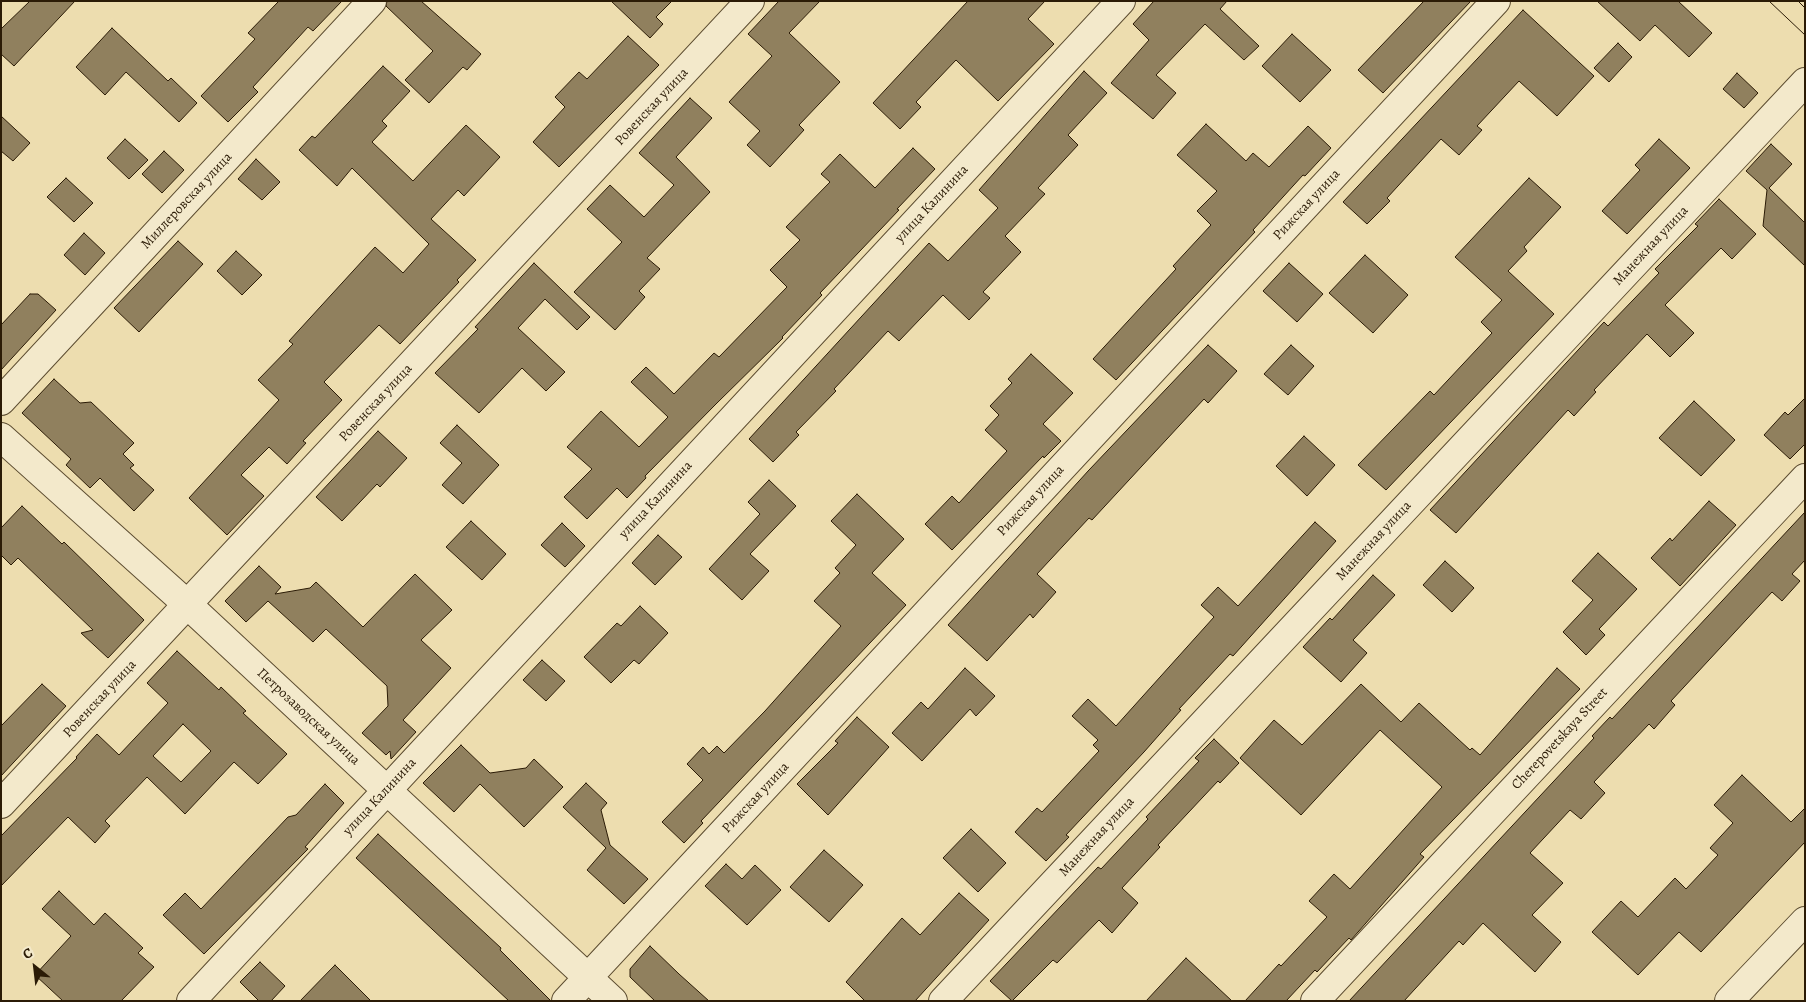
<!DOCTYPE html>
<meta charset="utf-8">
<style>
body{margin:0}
#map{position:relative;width:1806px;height:1002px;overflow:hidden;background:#edddaf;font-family:Alegreya,serif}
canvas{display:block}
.frame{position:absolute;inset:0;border:2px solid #2b1b06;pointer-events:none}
.north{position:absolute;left:10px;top:942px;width:50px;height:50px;-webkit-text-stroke:4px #f3e9cb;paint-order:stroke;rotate:331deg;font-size:14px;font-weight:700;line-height:20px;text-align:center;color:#2b1b06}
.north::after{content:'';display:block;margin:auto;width:18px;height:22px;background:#2b1b06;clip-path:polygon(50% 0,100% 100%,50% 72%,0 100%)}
</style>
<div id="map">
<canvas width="1806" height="1002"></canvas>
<div class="frame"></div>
<div class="north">С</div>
</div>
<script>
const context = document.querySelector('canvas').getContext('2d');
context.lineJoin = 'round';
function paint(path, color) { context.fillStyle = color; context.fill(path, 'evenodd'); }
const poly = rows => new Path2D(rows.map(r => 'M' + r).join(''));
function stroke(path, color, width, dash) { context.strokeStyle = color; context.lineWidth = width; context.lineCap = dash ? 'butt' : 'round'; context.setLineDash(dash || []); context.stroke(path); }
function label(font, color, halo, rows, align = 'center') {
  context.font = font + ' Alegreya,serif'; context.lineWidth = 5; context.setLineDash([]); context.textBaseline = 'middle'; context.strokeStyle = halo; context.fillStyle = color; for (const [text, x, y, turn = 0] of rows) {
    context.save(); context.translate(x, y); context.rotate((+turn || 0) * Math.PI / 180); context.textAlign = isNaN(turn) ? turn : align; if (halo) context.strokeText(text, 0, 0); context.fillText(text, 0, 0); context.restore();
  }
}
const building = poly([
 [30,1,75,1,14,66,1,54,1,29,30,1],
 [279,1,342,1,313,31,308,27,253,87,258,92,228,122,201,96,255,39,248,33,279,1],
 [387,1,421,1,481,54,467,70,463,67,429,103,405,80,433,51,386,6,387,1],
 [611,1,672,1,656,17,663,24,650,38,611,1],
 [779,1,820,1,789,33,840,82,799,125,804,130,770,167,747,145,760,131,729,102,772,56,748,34,779,1],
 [968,1,1045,1,1028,19,1054,44,998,101,956,60,916,102,921,107,900,129,873,103,968,1],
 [1154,1,1227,1,1220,9,1259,46,1244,60,1205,24,1156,75,1176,93,1153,119,1111,83,1149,40,1133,24,1154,1],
 [1424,1,1471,1,1383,93,1358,70,1424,1],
 [1597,1,1678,1,1712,33,1689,57,1655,25,1640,41,1597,1],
 [1523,10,1594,76,1557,116,1519,81,1477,126,1482,130,1459,155,1441,139,1387,198,1390,201,1367,224,1343,202,1523,10],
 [112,28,168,81,171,78,197,103,179,122,126,72,105,95,76,67,112,28],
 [1292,34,1331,70,1300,102,1262,66,1292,34],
 [628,36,659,65,559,167,533,142,565,107,555,97,579,72,587,79,628,36],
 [1618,43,1632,57,1609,82,1594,68,1618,43],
 [383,66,410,91,382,121,387,126,372,142,413,181,466,125,500,157,464,196,458,190,431,219,476,260,457,280,459,282,400,344,379,325,324,382,342,400,303,441,306,443,287,464,269,447,241,475,264,496,227,535,189,498,279,400,258,380,293,344,289,341,375,247,403,273,429,244,352,168,337,186,299,150,312,136,315,138,383,66],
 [1084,71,1107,93,1068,135,1078,145,1038,188,1045,194,1005,236,1021,252,983,292,990,298,969,320,943,295,899,341,888,331,834,389,836,391,796,432,799,435,773,462,749,439,929,243,948,261,998,208,979,190,1084,71],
 [1737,73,1758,93,1744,108,1723,89,1737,73],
 [690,98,712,118,676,157,710,192,647,258,660,269,639,291,645,297,615,330,574,292,622,242,587,209,610,185,644,217,674,185,639,153,690,98],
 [1,116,30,143,13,161,1,151,1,116],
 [1206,124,1246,161,1253,153,1269,167,1308,126,1331,148,1305,176,1303,175,1253,230,1255,232,1116,380,1093,359,1176,269,1173,266,1211,225,1197,211,1217,191,1177,155,1206,124],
 [125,139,148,160,129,179,107,158,125,139],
 [1659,139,1690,168,1627,234,1602,211,1640,170,1635,165,1659,139],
 [1771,144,1792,164,1769,188,1805,223,1805,266,1763,226,1767,190,1746,171,1771,144],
 [913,148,935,169,897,209,899,210,820,293,822,295,782,337,783,338,716,404,645,476,646,478,627,498,617,488,587,519,564,497,592,469,567,447,601,411,639,447,668,417,631,382,646,367,674,394,714,353,719,357,787,287,770,270,800,240,786,227,830,182,821,174,840,154,875,188,913,148],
 [164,151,184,170,162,193,142,174,164,151],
 [256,159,280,182,262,200,238,179,256,159],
 [66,178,93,203,74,222,47,197,66,178],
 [1529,178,1561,207,1524,247,1527,251,1508,271,1554,314,1386,490,1358,465,1430,391,1434,395,1492,333,1481,322,1502,300,1455,257,1529,178],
 [1719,199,1756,234,1732,259,1721,248,1665,305,1694,333,1670,357,1647,334,1594,390,1596,392,1574,416,1568,410,1456,533,1430,510,1604,322,1608,326,1659,273,1655,269,1698,226,1695,224,1719,199],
 [84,233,105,253,85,275,64,255,84,233],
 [178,241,203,264,139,332,114,308,178,241],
 [236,251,262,275,242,295,217,271,236,251],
 [1365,255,1408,295,1373,333,1329,293,1365,255],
 [534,263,590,317,577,330,545,299,518,328,565,372,546,391,522,368,479,413,435,373,478,329,475,327,534,263],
 [1289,263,1323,294,1297,322,1263,291,1289,263],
 [30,294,38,294,56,310,1,370,1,325,30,294],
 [1208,345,1237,371,1208,403,1204,399,1092,520,1089,518,1037,574,1056,592,1033,618,1030,614,987,661,948,625,1089,470,1208,345],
 [1291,345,1314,366,1288,395,1264,374,1291,345],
 [1031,354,1073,393,1043,424,1061,441,1044,458,1043,456,952,550,925,524,952,496,959,503,1007,451,985,430,999,415,990,406,1012,383,1008,379,1031,354],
 [54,379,80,403,91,402,134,443,123,454,134,465,130,468,154,490,134,511,100,478,90,488,66,465,71,459,22,413,54,379],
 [1805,398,1805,444,1790,459,1764,435,1785,412,1788,415,1805,398],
 [1694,401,1735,440,1701,476,1659,438,1694,401],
 [457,425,499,465,463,504,442,485,462,463,440,443,457,425],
 [378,431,407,458,380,487,377,484,342,521,316,497,378,431],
 [1304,436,1335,465,1307,496,1276,466,1304,436],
 [769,480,796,506,750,554,769,571,742,600,709,569,760,514,748,502,769,480],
 [857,494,904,539,872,573,906,605,701,821,703,823,684,843,662,822,703,780,687,764,703,747,709,754,717,746,724,753,765,711,841,626,814,601,840,573,835,568,856,545,831,521,857,494],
 [1709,501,1736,525,1680,586,1651,558,1670,538,1672,541,1709,501],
 [22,506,62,544,64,542,144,620,108,658,81,633,93,630,18,558,11,565,1,555,1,528,22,506],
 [1805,512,1805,560,1792,574,1800,581,1782,601,1772,592,1671,701,1675,705,1654,729,1649,724,1594,782,1605,793,1581,819,1570,810,1530,853,1563,883,1532,915,1561,942,1535,972,1483,923,1463,945,1459,941,1404,1001,1349,1001,1594,738,1592,736,1610,717,1612,719,1805,512],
 [471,521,506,554,482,580,446,547,471,521],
 [1315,522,1336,541,1233,656,1230,654,1179,709,1181,710,1144,752,1066,835,1069,837,1046,861,1015,832,1037,808,1042,812,1099,751,1093,745,1098,740,1072,716,1088,699,1116,726,1214,617,1201,605,1218,587,1238,606,1315,522],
 [562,523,585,546,565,567,541,545,562,523],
 [658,535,682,557,655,585,632,563,658,535],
 [1598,553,1637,589,1599,629,1605,635,1586,655,1563,632,1593,600,1572,581,1598,553],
 [1445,561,1474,588,1452,612,1423,585,1445,561],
 [259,566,281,587,275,594,310,588,316,582,363,627,415,574,452,610,421,640,451,668,403,720,416,732,391,759,390,751,386,755,362,733,388,706,387,686,326,629,313,642,268,601,246,622,225,601,259,566],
 [1373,575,1395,595,1353,640,1367,653,1341,682,1303,647,1330,618,1332,620,1373,575],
 [640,606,668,633,639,664,634,660,611,683,584,657,617,623,621,626,640,606],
 [177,651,219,690,221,687,246,711,243,713,287,754,258,784,234,762,185,814,147,777,105,821,110,826,95,843,68,817,1,886,1,836,77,758,76,757,97,734,119,755,168,703,147,683,177,651],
 [183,724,211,751,181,782,153,756,183,724],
 [542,660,565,681,546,701,523,680,542,660],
 [965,668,995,696,976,716,970,709,922,761,892,733,921,702,928,709,965,668],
 [1557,668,1580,689,1420,854,1424,857,1351,940,1349,938,1317,972,1315,970,1286,1001,1245,1001,1279,964,1281,966,1327,917,1309,901,1334,874,1350,889,1442,787,1380,730,1301,815,1240,758,1274,720,1302,745,1361,684,1401,722,1419,703,1470,750,1472,748,1480,755,1557,668],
 [42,684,66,706,1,776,1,726,42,684],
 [857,717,889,747,828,815,797,784,838,743,835,741,857,717],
 [1214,739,1239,763,1220,783,1218,781,1158,845,1160,847,1122,888,1138,903,1112,933,1099,920,1057,963,1053,960,1012,1001,990,981,1098,867,1101,869,1148,819,1146,817,1199,761,1195,758,1214,739],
 [461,745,490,773,526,768,534,759,563,787,524,827,480,784,454,812,423,783,461,745],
 [1742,775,1791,822,1805,808,1805,842,1701,952,1679,932,1638,975,1592,932,1621,901,1638,917,1675,878,1686,889,1718,855,1710,848,1733,823,1714,805,1742,775],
 [586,783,607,803,601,810,610,845,648,879,624,904,587,870,606,848,563,807,586,783],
 [325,784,344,803,305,847,308,849,204,954,163,915,185,893,201,909,288,817,296,815,325,784],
 [971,829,1006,863,978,892,943,858,971,829],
 [378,834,501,948,500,950,551,1001,509,1001,356,858,378,834],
 [824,850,863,885,829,922,790,887,824,850],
 [726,864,742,879,755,865,781,890,747,925,705,886,726,864],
 [59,891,94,925,105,913,143,948,138,953,154,967,121,1001,63,1001,35,975,71,936,42,909,59,891],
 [959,893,989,920,915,1001,865,1001,846,982,902,918,920,935,959,893],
 [650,946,679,974,709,1001,655,1001,630,977,630,969,650,946],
 [1186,958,1232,1001,1146,1001,1186,958],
 [260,962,285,986,271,1001,259,1001,240,982,260,962],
 [335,965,371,1001,300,1001,335,965]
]);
const minor = poly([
 [1,401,372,1],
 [1,437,188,605,613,1001],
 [1,804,750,1],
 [191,1001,1121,1],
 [566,1001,1496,1],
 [943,1001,1805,82],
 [1315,1001,1805,478],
 [1729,1001,1805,921]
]);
const tram = poly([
 [1769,1,1805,35],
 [1798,1,1805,8]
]);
const streetNames = [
 ["Ровенская улица",652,107,-47],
 ["Миллеровская улица",187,201,-47],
 ["улица Калинина",932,204,-47],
 ["Рижская улица",1307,205,-47],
 ["Манежная улица",1651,246,-47],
 ["Ровенская улица",376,403,-47],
 ["улица Калинина",656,500,-47],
 ["Рижская улица",1031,501,-47],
 ["Манежная улица",1374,541,-47],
 ["Ровенская улица",100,699,-47],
 ["Петрозаводская улица",308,717,43],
 ["Cherepovetskaya Street",1560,739,-47],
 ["улица Калинина",380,797,-47],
 ["Рижская улица",756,798,-47],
 ["Манежная улица",1097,837,-47]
];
paint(building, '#90805e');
stroke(building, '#2b1b06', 1);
stroke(minor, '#5c4c30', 30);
stroke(minor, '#f3e9cb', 28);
stroke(tram, '#2b1b06', 1);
label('14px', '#2b1b06', '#f3e9cb', streetNames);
</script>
